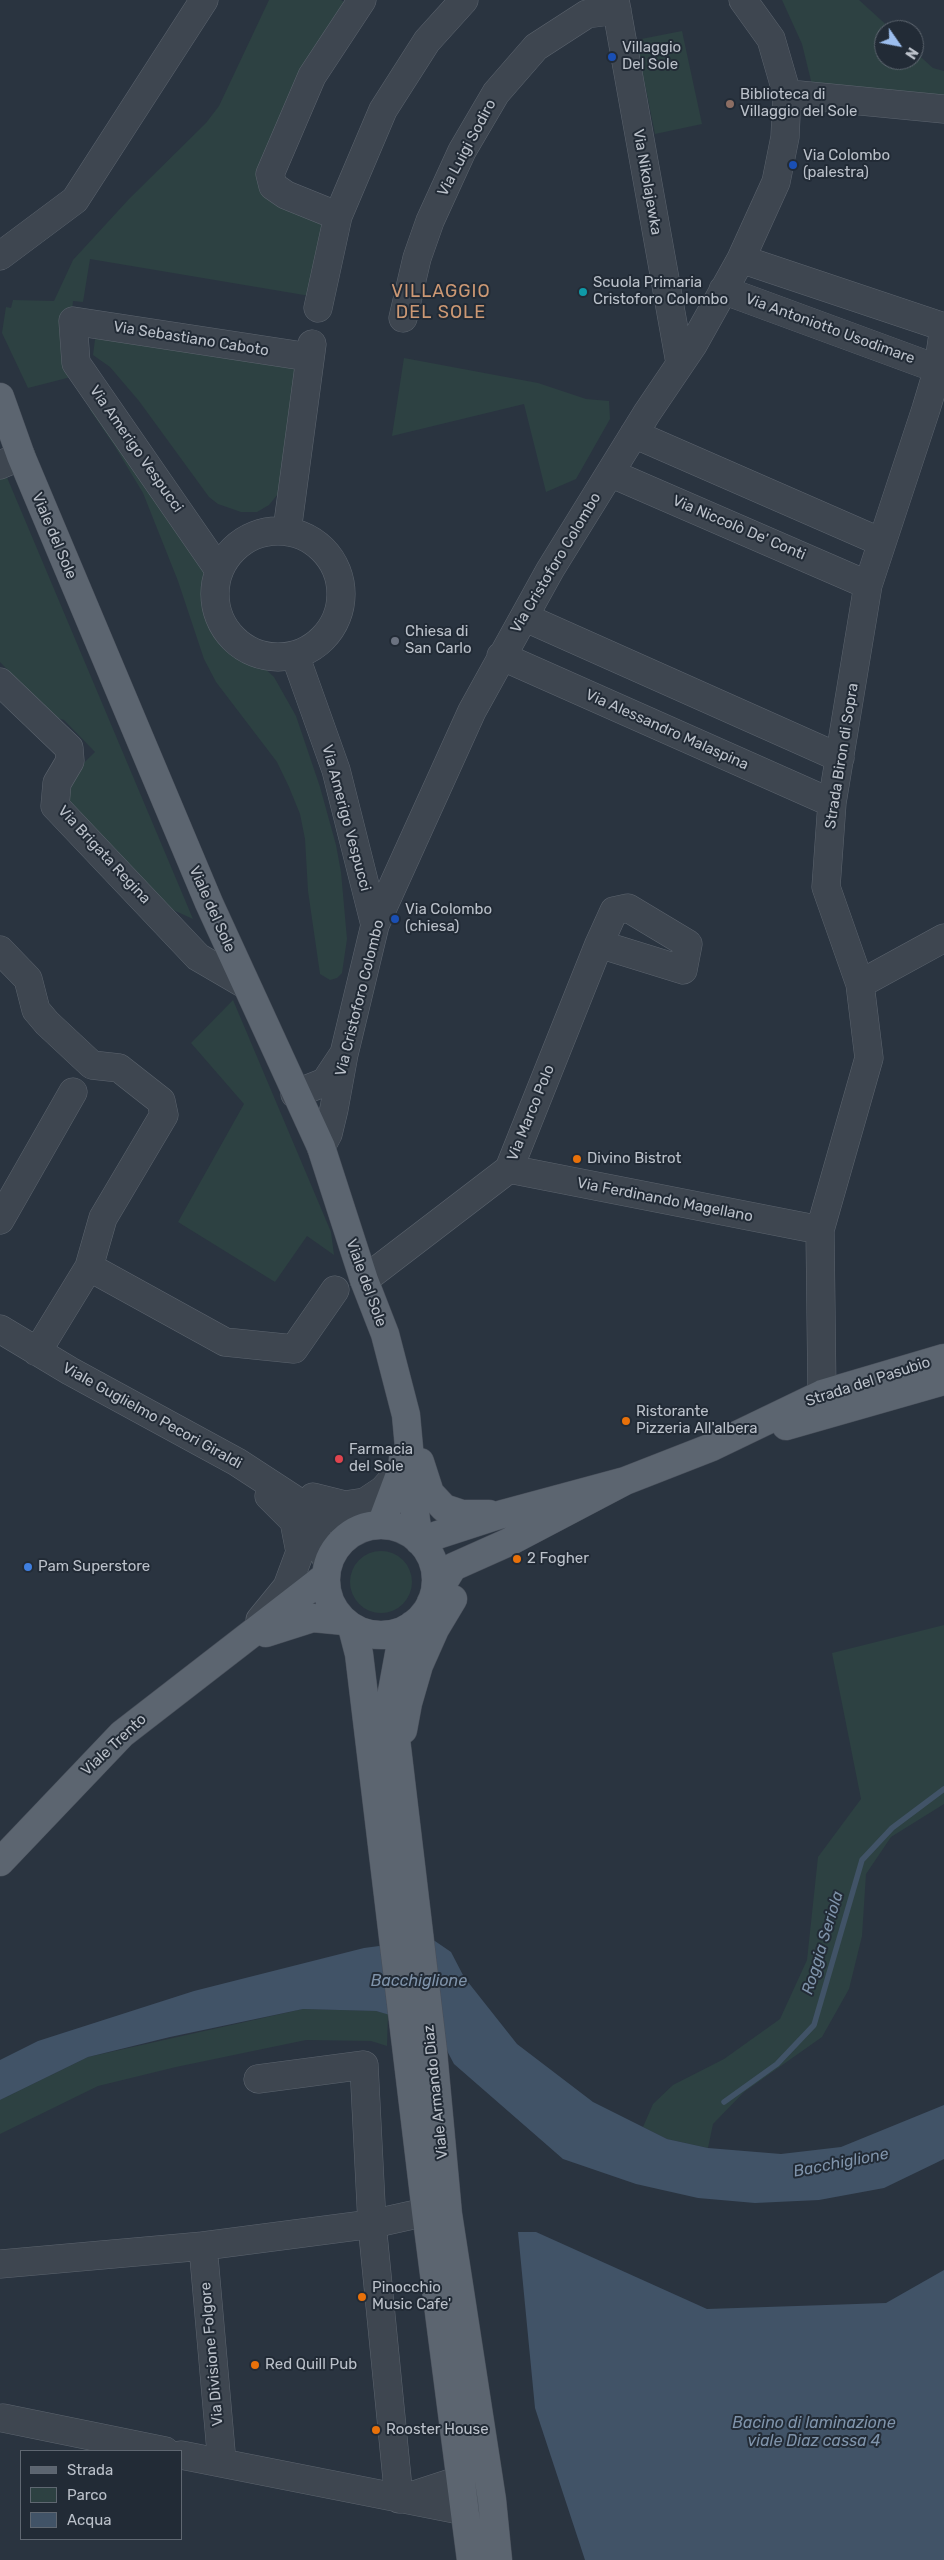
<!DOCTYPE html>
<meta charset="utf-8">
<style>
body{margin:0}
#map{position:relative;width:944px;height:2560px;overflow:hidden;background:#2a3440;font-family:Rubik,sans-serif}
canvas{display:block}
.legend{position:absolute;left:20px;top:2450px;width:162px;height:90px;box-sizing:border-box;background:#222b36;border:1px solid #5f6771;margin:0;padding:6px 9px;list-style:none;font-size:15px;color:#bbc1ca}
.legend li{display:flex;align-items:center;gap:10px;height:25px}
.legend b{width:25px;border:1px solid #5f6771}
.north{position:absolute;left:874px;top:20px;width:50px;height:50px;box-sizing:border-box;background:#222b36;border:1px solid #5f6771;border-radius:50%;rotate:123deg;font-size:14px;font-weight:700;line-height:20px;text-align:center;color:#bbc1ca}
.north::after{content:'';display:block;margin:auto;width:18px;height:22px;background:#9cbeee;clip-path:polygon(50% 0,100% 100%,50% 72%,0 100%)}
</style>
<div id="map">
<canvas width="944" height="2560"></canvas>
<ul class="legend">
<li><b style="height:6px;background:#5c6570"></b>Strada</li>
<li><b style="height:14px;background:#2d4142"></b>Parco</li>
<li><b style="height:14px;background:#415367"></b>Acqua</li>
</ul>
<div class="north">N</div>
</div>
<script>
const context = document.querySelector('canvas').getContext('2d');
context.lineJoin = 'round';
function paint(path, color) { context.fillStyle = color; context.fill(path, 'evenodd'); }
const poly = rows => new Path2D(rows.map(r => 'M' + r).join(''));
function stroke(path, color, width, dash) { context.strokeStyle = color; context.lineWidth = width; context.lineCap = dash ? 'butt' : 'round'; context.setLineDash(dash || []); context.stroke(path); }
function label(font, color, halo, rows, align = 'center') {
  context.font = font + ' Rubik,sans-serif'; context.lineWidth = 4; context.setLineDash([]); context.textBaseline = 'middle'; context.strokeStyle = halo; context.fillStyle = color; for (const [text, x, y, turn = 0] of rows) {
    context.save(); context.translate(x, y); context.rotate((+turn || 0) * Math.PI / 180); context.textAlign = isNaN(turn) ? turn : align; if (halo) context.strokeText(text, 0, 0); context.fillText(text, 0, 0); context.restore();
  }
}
const green = poly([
 [269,0,341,0,346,3,260,186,335,215,310,296,90,259,83,302,73,301,65,370,71,377,28,388,2,333,6,307,11,308,13,300,54,301,73,260,129,199,206,123,219,106],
 [782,0,859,0,892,30,884,30,884,60,914,60,914,51,933,68,944,71,944,105,813,89,802,44],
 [682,31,702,124,655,134,636,40],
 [97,324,301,357,282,489,269,505,257,512,241,512,218,504,209,497,139,401,110,367,93,355],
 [404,358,538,383,586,399,609,401,610,419,576,479,546,492,524,404,392,436],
 [88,397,210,571,211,583,208,615,274,677,296,716,320,787,336,845,341,872,347,939,342,973,337,978,330,980,320,974,308,891,305,839,300,814,289,787,277,762,216,682,204,659,178,581,143,493,114,445,90,410],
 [6,475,193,919,171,909,64,798,61,785,95,752,64,720,54,717,0,662,0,477],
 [233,1000,331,1232,334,1255,307,1236,275,1282,178,1222,244,1104,191,1043],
 '350 1582a31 31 0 1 1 62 0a31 31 0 1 1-62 0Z',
 [944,1625,944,1804,891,1837,866,1874,862,1936,849,1989,822,2037,744,2092,713,2124,708,2148,667,2139,643,2127,653,2104,673,2085,724,2059,780,2019,807,1960,818,1857,861,1799,832,1653],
 [303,2009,376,2011,388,2014,387,2046,371,2041,306,2040,176,2067,98,2086,0,2134,0,2100,88,2057]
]);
const water = poly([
 [432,1939,451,1952,464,1977,517,2044,593,2102,667,2139,708,2148,781,2154,841,2147,944,2105,944,2159,884,2188,819,2200,755,2203,698,2198,636,2184,563,2159,454,2064,435,2028,376,2011,303,2009,170,2037,88,2057,0,2100,0,2060,38,2041,194,1991,364,1948],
 [518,2232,536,2232,707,2309,886,2303,944,2270,944,2560,585,2560,535,2408]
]);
const stream = poly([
 [724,2102,777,2064,814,2025,862,1860,892,1828,944,1789]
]);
const minor = poly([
 [615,0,680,363],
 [799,95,944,109],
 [338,216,286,195,273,186,270,174,312,76,362,0],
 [0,256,75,200,204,0],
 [741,259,944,327],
 [723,290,938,369],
 [318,308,338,216,383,110,427,41,464,0],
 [403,318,417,258,430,221,462,151,496,93,536,47,587,14,617,10],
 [634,434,881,542],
 [0,465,21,456],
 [610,473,868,585],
 '215 594a63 63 0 1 1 126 0a63 63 0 1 1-126 0Z',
 [287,531,312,344],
 [219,570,76,363,73,321,309,357],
 [524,617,840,758],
 [295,655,336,770,375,925],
 [501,656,832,803],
 [0,682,69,748,70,761,57,783,55,806,198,957,246,985],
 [0,950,28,979,36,1010,47,1023,92,1065,119,1068,161,1101,164,1115,103,1218,89,1267,37,1352],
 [860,984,944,938],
 [295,1094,325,1082,343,1055],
 [321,1147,328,1134,334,1109,344,1054,375,925,472,711,550,570,647,413,693,345,741,259,776,182,785,137,787,94,771,39,743,0],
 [509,1169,820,1230],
 [0,1220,73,1092],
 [89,1267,225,1342,294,1349,335,1290],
 [364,1280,509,1169,599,944,614,911,628,908,688,944,683,970,599,944],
 [0,1329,70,1371,237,1462,303,1505,349,1525,361,1528],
 [822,1394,820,1230,869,1058,860,984,826,887,832,803,868,585,926,409,938,369,944,327],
 [313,1497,345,1505,365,1502,383,1490,402,1469],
 [303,1505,328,1563],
 [260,1620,287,1587,300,1552,294,1521,269,1496],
 [258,2079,364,2065,372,2224,426,2212],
 [0,2264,203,2246],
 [3,2418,165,2451],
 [181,2455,465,2511],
 [222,2463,203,2246,372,2224,399,2499],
 [405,2498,460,2480]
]);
const major = poly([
 [0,397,21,456,209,903,321,1147,364,1280,385,1334,406,1415,415,1513,419,1541,499,1515,625,1481],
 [786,1426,944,1381],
 [420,1462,430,1493,444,1508,462,1514,489,1514],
 [381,1525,402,1469,403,1459],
 '326 1580a55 55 0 1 1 110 0a55 55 0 1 1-110 0Z',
 [431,1602,453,1567,509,1542,625,1481,712,1447,822,1394,944,1358],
 [412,1625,400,1648,391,1697,433,2051,448,2214,492,2500,498,2560],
 [352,1627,359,1654,426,2212,471,2560],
 [266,1633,313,1618,344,1621],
 [403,1730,408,1703,419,1665,435,1629,453,1599],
 [0,1862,122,1734,326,1576]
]);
const markers = [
 [612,57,5,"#1a4fb4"],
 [730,104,5,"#8d6e63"],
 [793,165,5,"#1a4fb4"],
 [583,292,5,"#0f9aa8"],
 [395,641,5,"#6b7280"],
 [395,919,5,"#1a4fb4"],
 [577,1159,5,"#e8710a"],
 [626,1421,5,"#e8710a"],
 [339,1459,5,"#e0444e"],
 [517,1559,5,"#e8710a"],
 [28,1567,5,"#3f7fe0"],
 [362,2297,5,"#e8710a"],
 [255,2365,5,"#e8710a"],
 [376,2430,5,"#e8710a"]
];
const poiNames = [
 ["Villaggio",622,48],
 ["Del Sole",622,65],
 ["Biblioteca di",740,95],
 ["Villaggio del Sole",740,112],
 ["Via Colombo",803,156],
 ["(palestra)",803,173],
 ["Scuola Primaria",593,283],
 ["Cristoforo Colombo",593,300],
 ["Chiesa di",405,632],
 ["San Carlo",405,649],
 ["Via Colombo",405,910],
 ["(chiesa)",405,927],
 ["Divino Bistrot",587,1159],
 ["Ristorante",636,1412],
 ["Pizzeria All'albera",636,1429],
 ["Farmacia",349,1450],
 ["del Sole",349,1467],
 ["2 Fogher",527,1559],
 ["Pam Superstore",38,1567],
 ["Pinocchio",372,2288],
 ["Music Cafe'",372,2305],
 ["Red Quill Pub",265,2365],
 ["Rooster House",386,2430]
];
const streetNames = [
 ["Via Luigi Sodiro",467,148,-62],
 ["Via Nikolajewka",647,182,80],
 ["Via Antoniotto Usodimare",830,329,20],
 ["Via Sebastiano Caboto",191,339,9],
 ["Via Amerigo Vespucci",136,449,55],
 ["Via Niccolò De' Conti",739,528,23],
 ["Viale del Sole",54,536,67],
 ["Via Cristoforo Colombo",556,563,-59],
 ["Via Alessandro Malaspina",667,730,24],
 ["Strada Biron di Sopra",842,756,-81],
 ["Via Amerigo Vespucci",346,818,75],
 ["Via Brigata Regina",104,855,47],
 ["Viale del Sole",212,909,66],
 ["Via Cristoforo Colombo",360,998,-76],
 ["Via Marco Polo",531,1113,-68],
 ["Via Ferdinando Magellano",665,1200,11],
 ["Viale del Sole",366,1283,70],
 ["Strada del Pasubio",868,1382,-18],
 ["Viale Guglielmo Pecori Giraldi",152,1416,29],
 ["Viale Trento",114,1745,-43],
 ["Viale Armando Diaz",436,2092,-96],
 ["Via Divisione Folgore",212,2354,-95]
];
const waterNames = [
 ["Roggia Seriola",823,1943,-73],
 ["Bacchiglione",419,1981],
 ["Bacchiglione",841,2163,-11],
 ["Bacino di laminazione",814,2423],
 ["viale Diaz cassa 4",814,2441]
];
const quarterNames = [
 ["VILLAGGIO",441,292],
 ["DEL SOLE",441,313]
];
paint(green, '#2d4142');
paint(water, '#415367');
stroke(stream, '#415367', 5.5);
stroke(minor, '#5c646e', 29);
stroke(major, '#484f5a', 29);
stroke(minor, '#3e4650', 28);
stroke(major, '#5c6570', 28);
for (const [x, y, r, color] of markers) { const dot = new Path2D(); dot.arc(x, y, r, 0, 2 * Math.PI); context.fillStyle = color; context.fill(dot); stroke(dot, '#222b36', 2); }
label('15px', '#bbc1ca', '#222b36', poiNames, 'left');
label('15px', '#bbc1ca', '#222b36', streetNames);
label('italic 16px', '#7f93aa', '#222b36', waterNames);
context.letterSpacing = '1px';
label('18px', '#cc9874', '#222b36', quarterNames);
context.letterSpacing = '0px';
</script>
